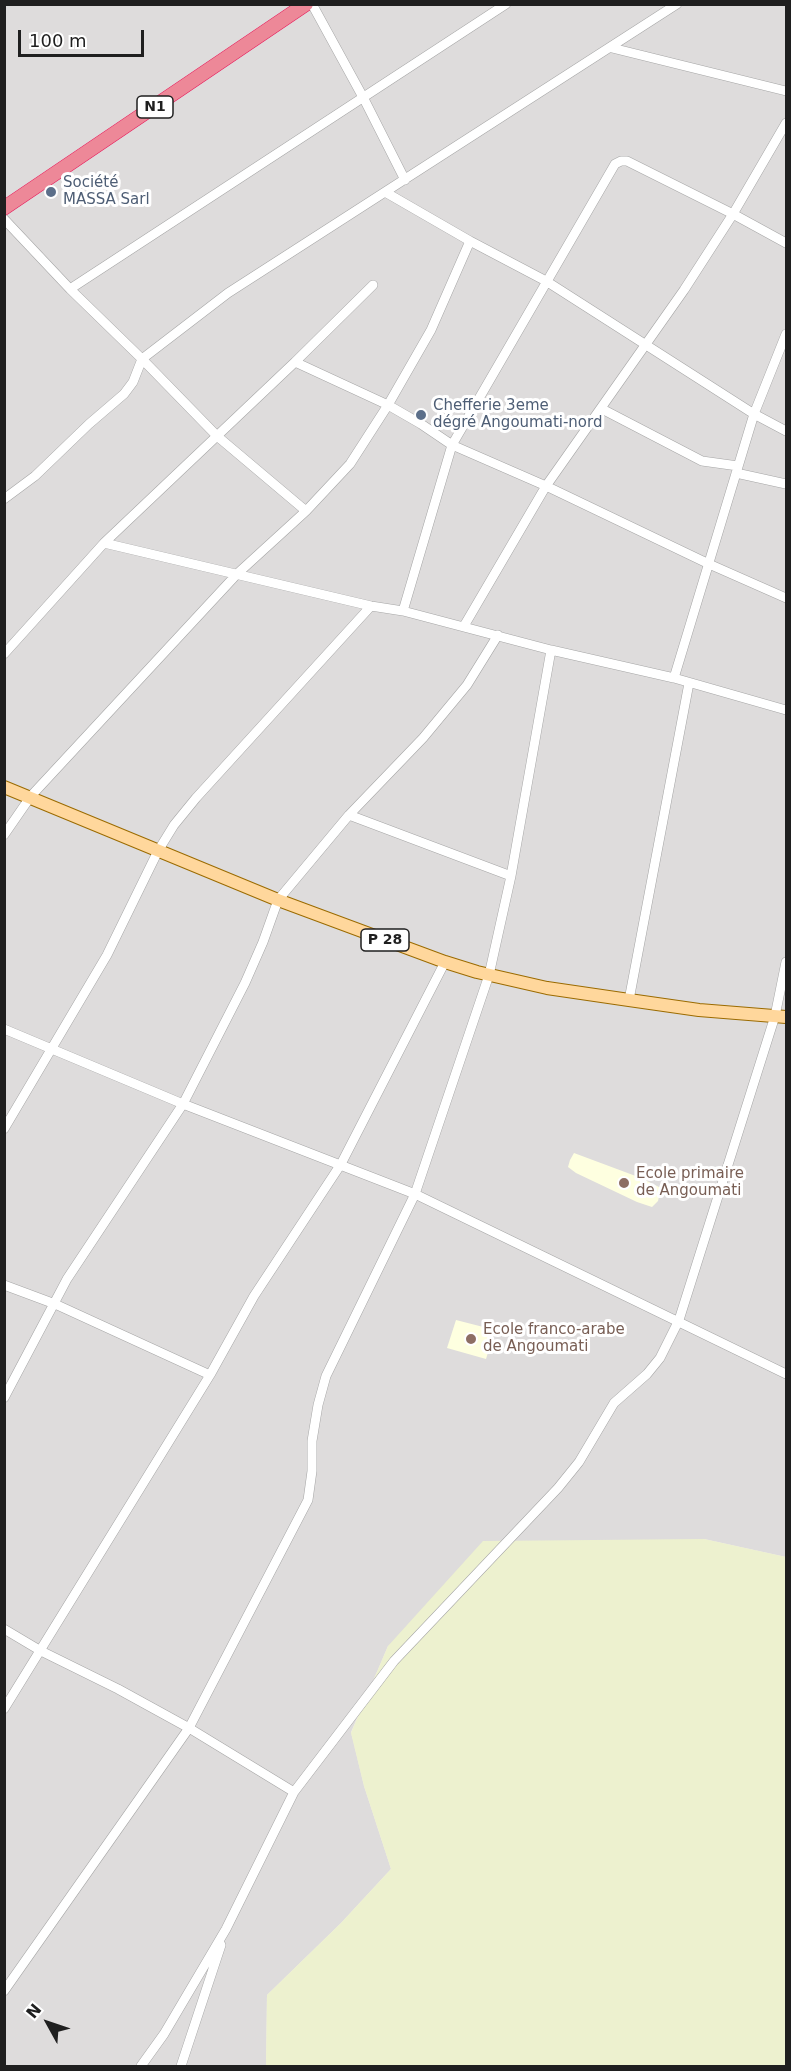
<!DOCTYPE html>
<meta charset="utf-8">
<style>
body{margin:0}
#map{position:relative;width:791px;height:2071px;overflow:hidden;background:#f1ede5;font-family:"DejaVu Sans",sans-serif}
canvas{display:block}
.frame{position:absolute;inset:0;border:6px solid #1f1f1f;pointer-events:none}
.north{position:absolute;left:18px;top:1993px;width:60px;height:60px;-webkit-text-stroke:4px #fff;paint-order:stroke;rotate:310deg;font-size:16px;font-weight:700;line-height:24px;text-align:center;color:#1f1f1f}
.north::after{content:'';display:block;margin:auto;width:21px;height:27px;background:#1f1f1f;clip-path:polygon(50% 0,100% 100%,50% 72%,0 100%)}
.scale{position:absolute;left:18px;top:30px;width:126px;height:27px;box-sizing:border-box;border:3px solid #1f1f1f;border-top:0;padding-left:8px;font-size:18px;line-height:21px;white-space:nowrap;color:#1f1f1f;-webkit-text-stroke:4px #fff;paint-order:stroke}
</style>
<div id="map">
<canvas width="791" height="2071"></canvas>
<div class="frame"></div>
<div class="north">N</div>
<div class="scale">100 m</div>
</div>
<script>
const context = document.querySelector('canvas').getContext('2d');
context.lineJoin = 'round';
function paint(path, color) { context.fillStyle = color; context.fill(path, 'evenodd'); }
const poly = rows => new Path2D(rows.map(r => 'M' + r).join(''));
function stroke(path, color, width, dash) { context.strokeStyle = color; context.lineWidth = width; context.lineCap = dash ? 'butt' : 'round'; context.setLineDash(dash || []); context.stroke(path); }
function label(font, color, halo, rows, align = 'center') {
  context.font = font + ' "DejaVu Sans",sans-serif'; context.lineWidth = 6; context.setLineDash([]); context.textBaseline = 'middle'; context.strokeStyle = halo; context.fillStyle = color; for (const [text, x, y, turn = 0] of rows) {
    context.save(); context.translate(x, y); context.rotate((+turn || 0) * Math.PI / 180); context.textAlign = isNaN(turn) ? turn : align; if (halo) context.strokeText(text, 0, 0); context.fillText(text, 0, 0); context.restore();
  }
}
const residential = poly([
 [5,5,786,5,786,1557,704,1539,388,1646,351,1732,364,1786,391,1869,341,1923,267,1995,266,2066,5,2066]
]);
const education = poly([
 [574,1153,641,1178,661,1188,658,1201,652,1207,637,1202,576,1173,568,1167,570,1160],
 [456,1320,495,1330,486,1359,447,1348]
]);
const farmland = poly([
 [704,1539,786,1557,786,2066,266,2066,267,1995,341,1923,391,1869,364,1786,351,1733,388,1646,483,1541]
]);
const minor = poly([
 [312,4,364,99,405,180],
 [612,48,786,91],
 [385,192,470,241],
 [4,219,70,289,142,359,217,436,306,511],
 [70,289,506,4],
 [295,362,373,285],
 [602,409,702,461,738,466],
 [736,473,786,484],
 [4,499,35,476,89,424,124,394,133,382,142,359,228,293,677,4],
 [104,543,371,606,403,611,551,650,674,678,786,710],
 [403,611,452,445,615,164,621,161,627,161,733,214,786,243],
 [464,626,546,486,684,290,733,214,786,123],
 [4,654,104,543,295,362,388,405,421,424,452,445,546,486,709,564,786,598],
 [674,678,754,414,786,334],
 [349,815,511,876],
 [4,835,31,796,237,574,306,511,350,464,388,405,431,330,470,241,546,281,754,414,786,431],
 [629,1000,689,683],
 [4,1029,183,1104,415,1194,786,1374],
 [4,1129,107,955,158,851,174,825,196,798,371,606],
 [4,1285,55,1304,210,1375],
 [4,1398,67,1279,183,1104,245,983,263,942,278,900,349,815,423,738,467,685,498,635],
 [4,1629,41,1651,118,1689,189,1728,294,1792],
 [4,1709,210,1375,254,1296,341,1164,445,962],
 [4,1991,189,1728,308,1500,312,1471,312,1441,318,1405,326,1376,415,1194,489,975,511,876,551,650],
 [141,2066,164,2034,226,1929,294,1792,394,1661,558,1488,579,1462,614,1403,647,1374,660,1358,679,1320,775,1016,786,962],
 [181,2066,221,1945]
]);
const major = poly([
 [4,787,278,900,445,962,477,972,547,988,629,1000,699,1010,786,1017]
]);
const highway = poly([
 [4,208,306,4]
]);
const markers = [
 [51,192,6,"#5c6f8a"],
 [421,415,6,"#5c6f8a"],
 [624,1183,6,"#8d6e63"],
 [471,1339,6,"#8d6e63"]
];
const shields = [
 [155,107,36],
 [385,940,48]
];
const shieldNames = [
 ["N1",155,107],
 ["P 28",385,940]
];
const serviceNames = [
 ["Société",63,183],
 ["MASSA Sarl",63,200],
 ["Chefferie 3eme",433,406],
 ["dégré Angoumati-nord",433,423]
];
const educationNames = [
 ["Ecole primaire",636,1174],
 ["de Angoumati",636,1191],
 ["Ecole franco-arabe",483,1330],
 ["de Angoumati",483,1347]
];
paint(residential, '#dedcdc');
paint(education, '#feffe0');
paint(farmland, '#edf1cf');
stroke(minor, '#a6a6a6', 10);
stroke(major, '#9b6b00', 14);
stroke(highway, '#e71a5b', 15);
stroke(minor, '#fff', 9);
stroke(major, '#ffd79c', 12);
stroke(highway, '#ed8898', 14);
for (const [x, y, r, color] of markers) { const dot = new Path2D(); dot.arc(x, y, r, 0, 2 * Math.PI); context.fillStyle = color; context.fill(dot); stroke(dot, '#fff', 2); }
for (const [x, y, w] of shields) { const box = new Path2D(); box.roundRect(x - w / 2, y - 11, w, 22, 4.5); context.fillStyle = '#fff'; context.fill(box); stroke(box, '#1f1f1f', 1.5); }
label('bold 14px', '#1f1f1f', null, shieldNames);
label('15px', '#4e5e75', '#fff', serviceNames, 'left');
label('15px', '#785e54', '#fff', educationNames, 'left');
</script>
